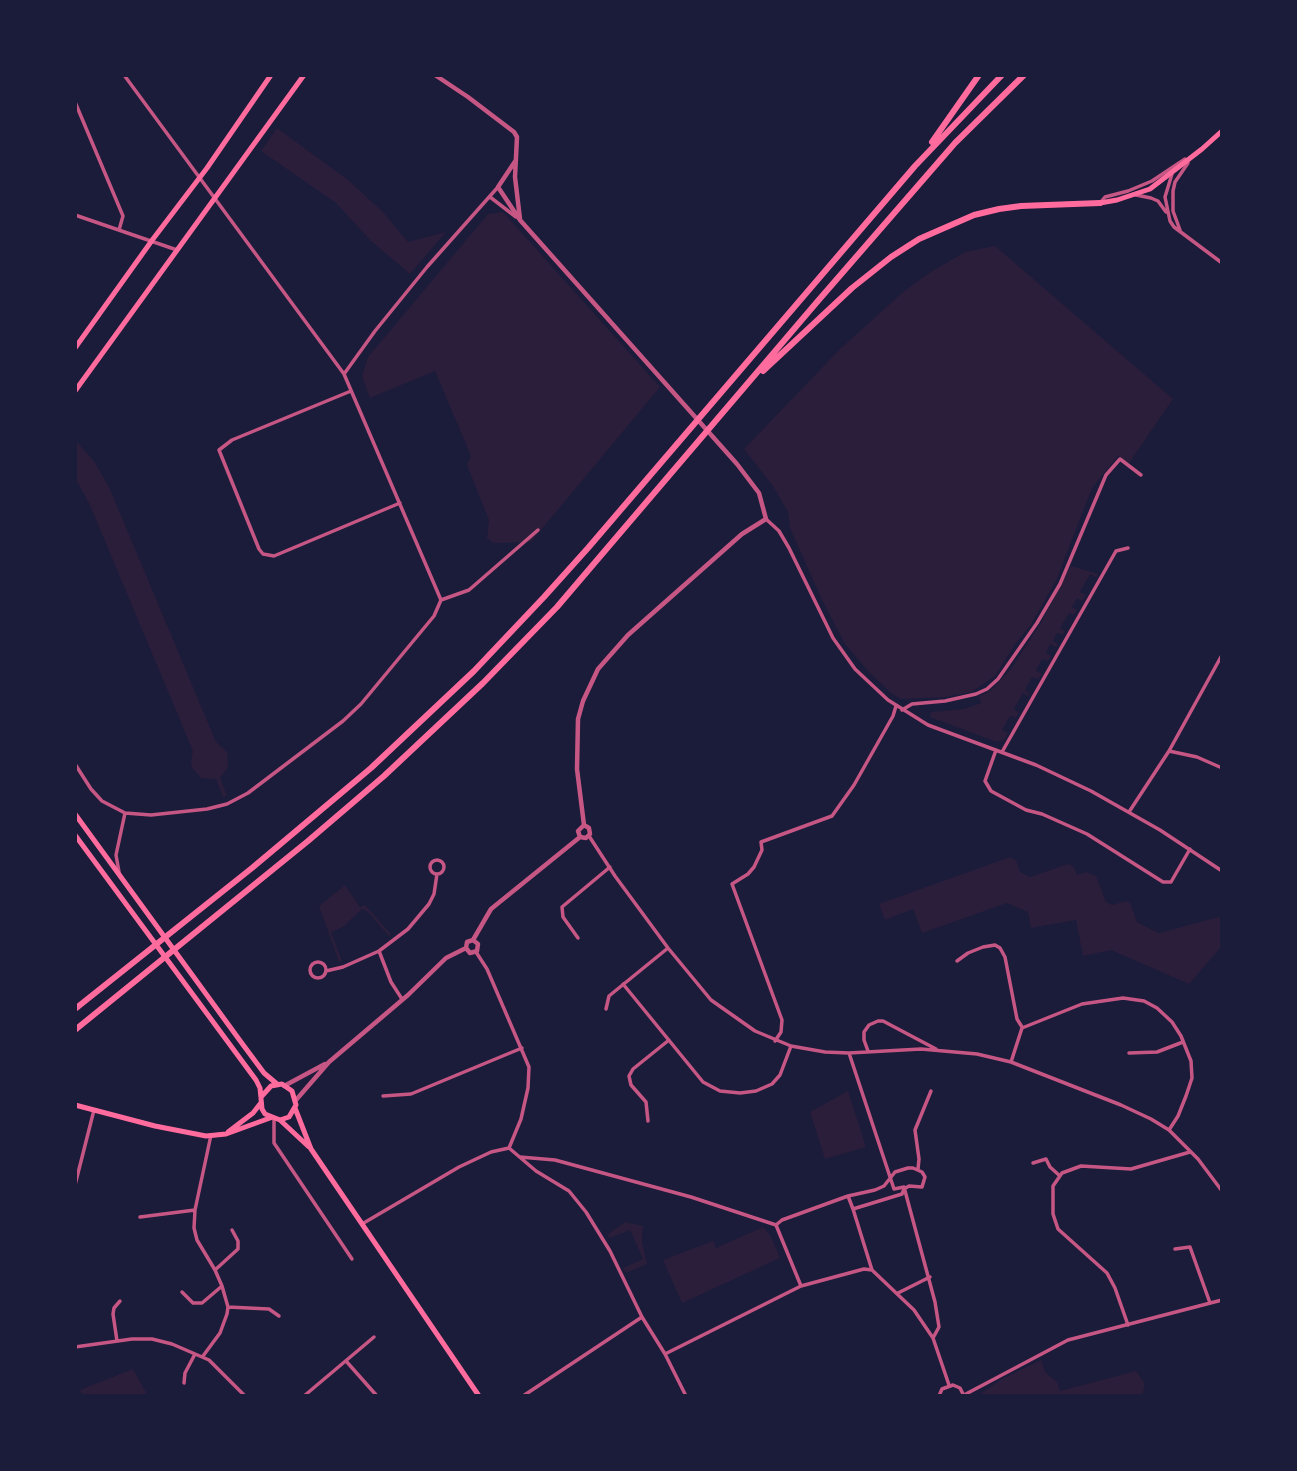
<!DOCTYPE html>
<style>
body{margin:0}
#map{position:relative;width:1297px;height:1471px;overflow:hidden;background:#1b1b3a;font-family:"Sofia Sans Condensed",sans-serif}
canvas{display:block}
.frame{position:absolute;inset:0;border:77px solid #1b1b3a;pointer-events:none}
</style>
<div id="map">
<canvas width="1297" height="1471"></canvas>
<div class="frame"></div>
</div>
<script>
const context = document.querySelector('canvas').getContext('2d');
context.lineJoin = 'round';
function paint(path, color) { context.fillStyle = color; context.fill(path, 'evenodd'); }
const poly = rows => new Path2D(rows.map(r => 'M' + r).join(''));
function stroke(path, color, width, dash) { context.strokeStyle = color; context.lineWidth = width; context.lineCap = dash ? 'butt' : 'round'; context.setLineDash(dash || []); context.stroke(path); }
const green = poly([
 [277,128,348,180,382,211,408,242,446,232,410,274,371,241,336,203,261,151],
 [503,212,660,387,531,542,493,543,487,538,489,520,467,465,471,456,435,371,370,398,362,376,368,357,488,214],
 [995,246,1173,399,1129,463,1118,456,1092,488,1056,581,1030,626,1015,644,995,676,971,692,946,697,901,699,892,694,869,672,845,644,822,600,790,528,788,512,773,486,744,449,840,349,902,293,929,273,965,252],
 [75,440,94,461,109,487,216,742,227,752,228,767,220,778,227,796,223,797,216,779,201,778,192,768,191,761,193,751,89,503,75,478],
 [1071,566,1098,574,1096,577,1090,574,1080,592,1086,595,1082,601,1077,598,1072,607,1077,610,1074,615,1069,613,1060,628,1065,631,1063,635,1057,633,1053,641,1058,644,1056,647,1050,644,1046,653,1051,656,1048,661,1042,659,1036,670,1042,674,1038,679,1032,677,1025,690,1030,694,1029,696,1023,693,1014,709,1019,713,1016,718,1010,716,1002,730,1008,733,1005,739,997,742,930,717,931,712,964,709,981,703,979,696,989,692,1011,669,1042,621],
 [1010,857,1016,860,1020,872,1030,877,1068,864,1073,866,1077,875,1086,872,1096,876,1106,902,1112,905,1126,901,1130,903,1137,922,1159,933,1222,916,1222,946,1189,984,1111,950,1083,956,1076,920,1031,928,1028,912,1007,903,922,933,913,909,885,920,879,904],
 [345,885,360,907,365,905,391,934,389,936,367,911,362,909,343,927,331,932,342,961,339,962,319,906],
 [848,1091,866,1147,825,1159,810,1112],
 [625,1222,643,1226,642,1242,647,1264,626,1273,623,1268,643,1259,630,1230,610,1238,607,1235],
 [763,1227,770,1235,780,1258,682,1303,663,1260,713,1241,716,1248],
 [1041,1360,1045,1372,1057,1382,1060,1391,1136,1371,1145,1384,1142,1396,977,1396,1002,1379],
 [133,1369,148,1396,83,1396,80,1390]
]);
const minor = poly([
 [124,75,344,374],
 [75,102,123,216,119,230],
 [1172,174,1165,197,1170,221,1174,227,1222,263],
 [1136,195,1151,198,1158,201,1166,212],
 [490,197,516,217],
 [1100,203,1105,197,1128,191,1152,181,1185,159],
 [75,215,177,250],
 [1180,230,1173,211,1173,191,1175,182,1188,163],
 [351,391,232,440,219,450,259,549,263,554,274,556,400,503],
 [766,519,779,531,789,548,833,638,855,669,888,700,928,725,1036,765,1091,791,1160,830,1222,871],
 [441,600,469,590,538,530],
 [902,710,912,704,945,701,976,694,987,689,998,679,1037,623,1060,584,1106,475,1120,459,1141,475],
 [996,750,985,781,991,791,1026,810,1042,814,1087,834,1163,882,1171,882,1190,849],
 [1169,751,1197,757,1222,768],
 [1002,752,1116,551,1128,548],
 [75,764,91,789,102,801,125,813,151,815,207,809,227,804,248,793,343,721,361,704,434,616,441,600,344,374,375,331,427,267,498,187],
 [1129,812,1169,751,1222,655],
 [589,836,615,876,668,948,711,1000,755,1031,791,1046,825,1052,849,1053,921,1049,977,1054,1011,1062,1121,1105,1151,1119,1169,1130,1198,1159,1222,1191],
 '430 867a7 7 0 1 1 14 0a7 7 0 1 1-14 0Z',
 [119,872,116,855,125,813],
 [578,938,563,917,562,907,610,867],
 [379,951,391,982,402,999],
 [476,952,487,969,529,1067,528,1088,521,1119,509,1148],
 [957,961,968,953,983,947,995,945,1000,948,1005,957,1017,1019,1022,1027],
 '310 970a8 8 0 1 1 16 0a8 8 0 1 1-16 0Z',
 [326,971,343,967,379,951,408,929,429,904,434,894,437,874],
 [623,984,703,1082,720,1091,740,1093,756,1091,772,1084,780,1075,791,1046],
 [606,1009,609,996,668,948],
 [775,1041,781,1032,782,1020,732,884,748,874,754,867,762,850,761,842,832,816,854,785,893,716,896,706],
 [868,1051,864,1040,864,1032,869,1025,878,1021,883,1021,936,1049],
 [849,1053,894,1189,904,1187,908,1202,935,1302,939,1327,933,1338],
 [1129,1053,1157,1052,1183,1042],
 [1011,1062,1022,1028,1082,1004,1123,998,1144,1001,1157,1008,1172,1022,1181,1036,1191,1061,1192,1078,1186,1096,1178,1116,1169,1130],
 [383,1096,411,1094,522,1048],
 [274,1119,274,1143,352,1259],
 [648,1121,646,1102,631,1085,629,1076,633,1069,669,1040],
 [509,1148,536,1171,569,1191,586,1212,610,1251,642,1317,665,1354,801,1286,864,1269,872,1270,914,1310,933,1338,949,1385],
 [520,1157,555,1160,691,1197,776,1225,782,1220,848,1196],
 [1033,1163,1046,1159,1050,1167,1060,1176],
 [908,1168,913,1168,922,1172,925,1177,922,1187,909,1186,904,1189,902,1194,853,1209,848,1196,875,1190,884,1186,895,1172,908,1168],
 [918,1169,919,1159,915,1130,931,1091],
 [75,1185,94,1110],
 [853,1209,872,1270],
 [195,1210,194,1228,197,1240,215,1270,238,1249,238,1241,232,1230],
 [140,1217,195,1210,211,1135],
 [362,1224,459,1167,491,1152,509,1148],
 [776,1225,801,1286],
 [1175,1249,1190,1247,1210,1303],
 [182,1292,193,1303,202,1303,222,1286,215,1270],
 [898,1293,930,1277],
 [228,1307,269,1309,279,1316],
 [1128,1325,1115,1288,1107,1273,1058,1229,1053,1214,1053,1186,1062,1173,1081,1166,1131,1169,1190,1152],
 [117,1341,113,1314,114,1308,120,1301],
 [75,1347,132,1339,152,1339,172,1344,209,1360,245,1396],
 [665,1354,686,1396],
 [203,1356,220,1333,227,1314,228,1307,222,1286],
 [346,1361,377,1396],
 [184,1383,185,1373,195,1354],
 [964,1395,1068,1340,1222,1300],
 [304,1396,374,1337],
 [523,1396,642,1317],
 [939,1396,942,1389,953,1385,960,1388,964,1396]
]);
const tertiary = poly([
 [435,75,468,97,514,132,517,137,515,177,520,219],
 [516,160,498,187,520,220,737,464,759,493,766,519,742,534,628,635,598,669,583,701,578,719,577,769,584,825],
 [580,837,586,838,590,834,589,828,584,825],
 [580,837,578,831,584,825],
 [466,948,467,942,473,940,491,909,580,837],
 [466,948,470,953,477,951,478,944,473,940],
 [284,1086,325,1064],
 [296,1100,329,1062,408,995,446,958,466,948]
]);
const secondary = poly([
 [75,814,241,1042,264,1073,277,1084],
 [75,835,256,1080,260,1088,262,1109,265,1114,280,1120,289,1117,296,1105,292,1091,282,1084,271,1086,261,1097],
 [75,1105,155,1126,206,1136,226,1134,270,1118],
 [295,1108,311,1149,479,1396],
 [280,1120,309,1147],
 [228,1132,253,1113,260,1104]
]);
const primary = poly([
 [1100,203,1117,200,1150,189,1202,149,1222,131],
 [75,348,153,239,207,168,271,75],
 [75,391,304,75]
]);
const trunk = poly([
 [932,142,979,75],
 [763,371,852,288,891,257,919,239,974,215,999,209,1021,206,1100,203],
 [75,1009,252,868,371,768,474,671,544,597,588,548,915,166,1002,75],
 [75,1030,308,841,384,776,483,683,557,607,817,302,955,143,1024,75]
]);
paint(green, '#2a1e3b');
stroke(minor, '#c65784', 3.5);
stroke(tertiary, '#c65784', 4.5);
stroke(secondary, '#ff6b9d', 5);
stroke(primary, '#ff6b9d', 5);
stroke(trunk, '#ff6b9d', 6);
</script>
